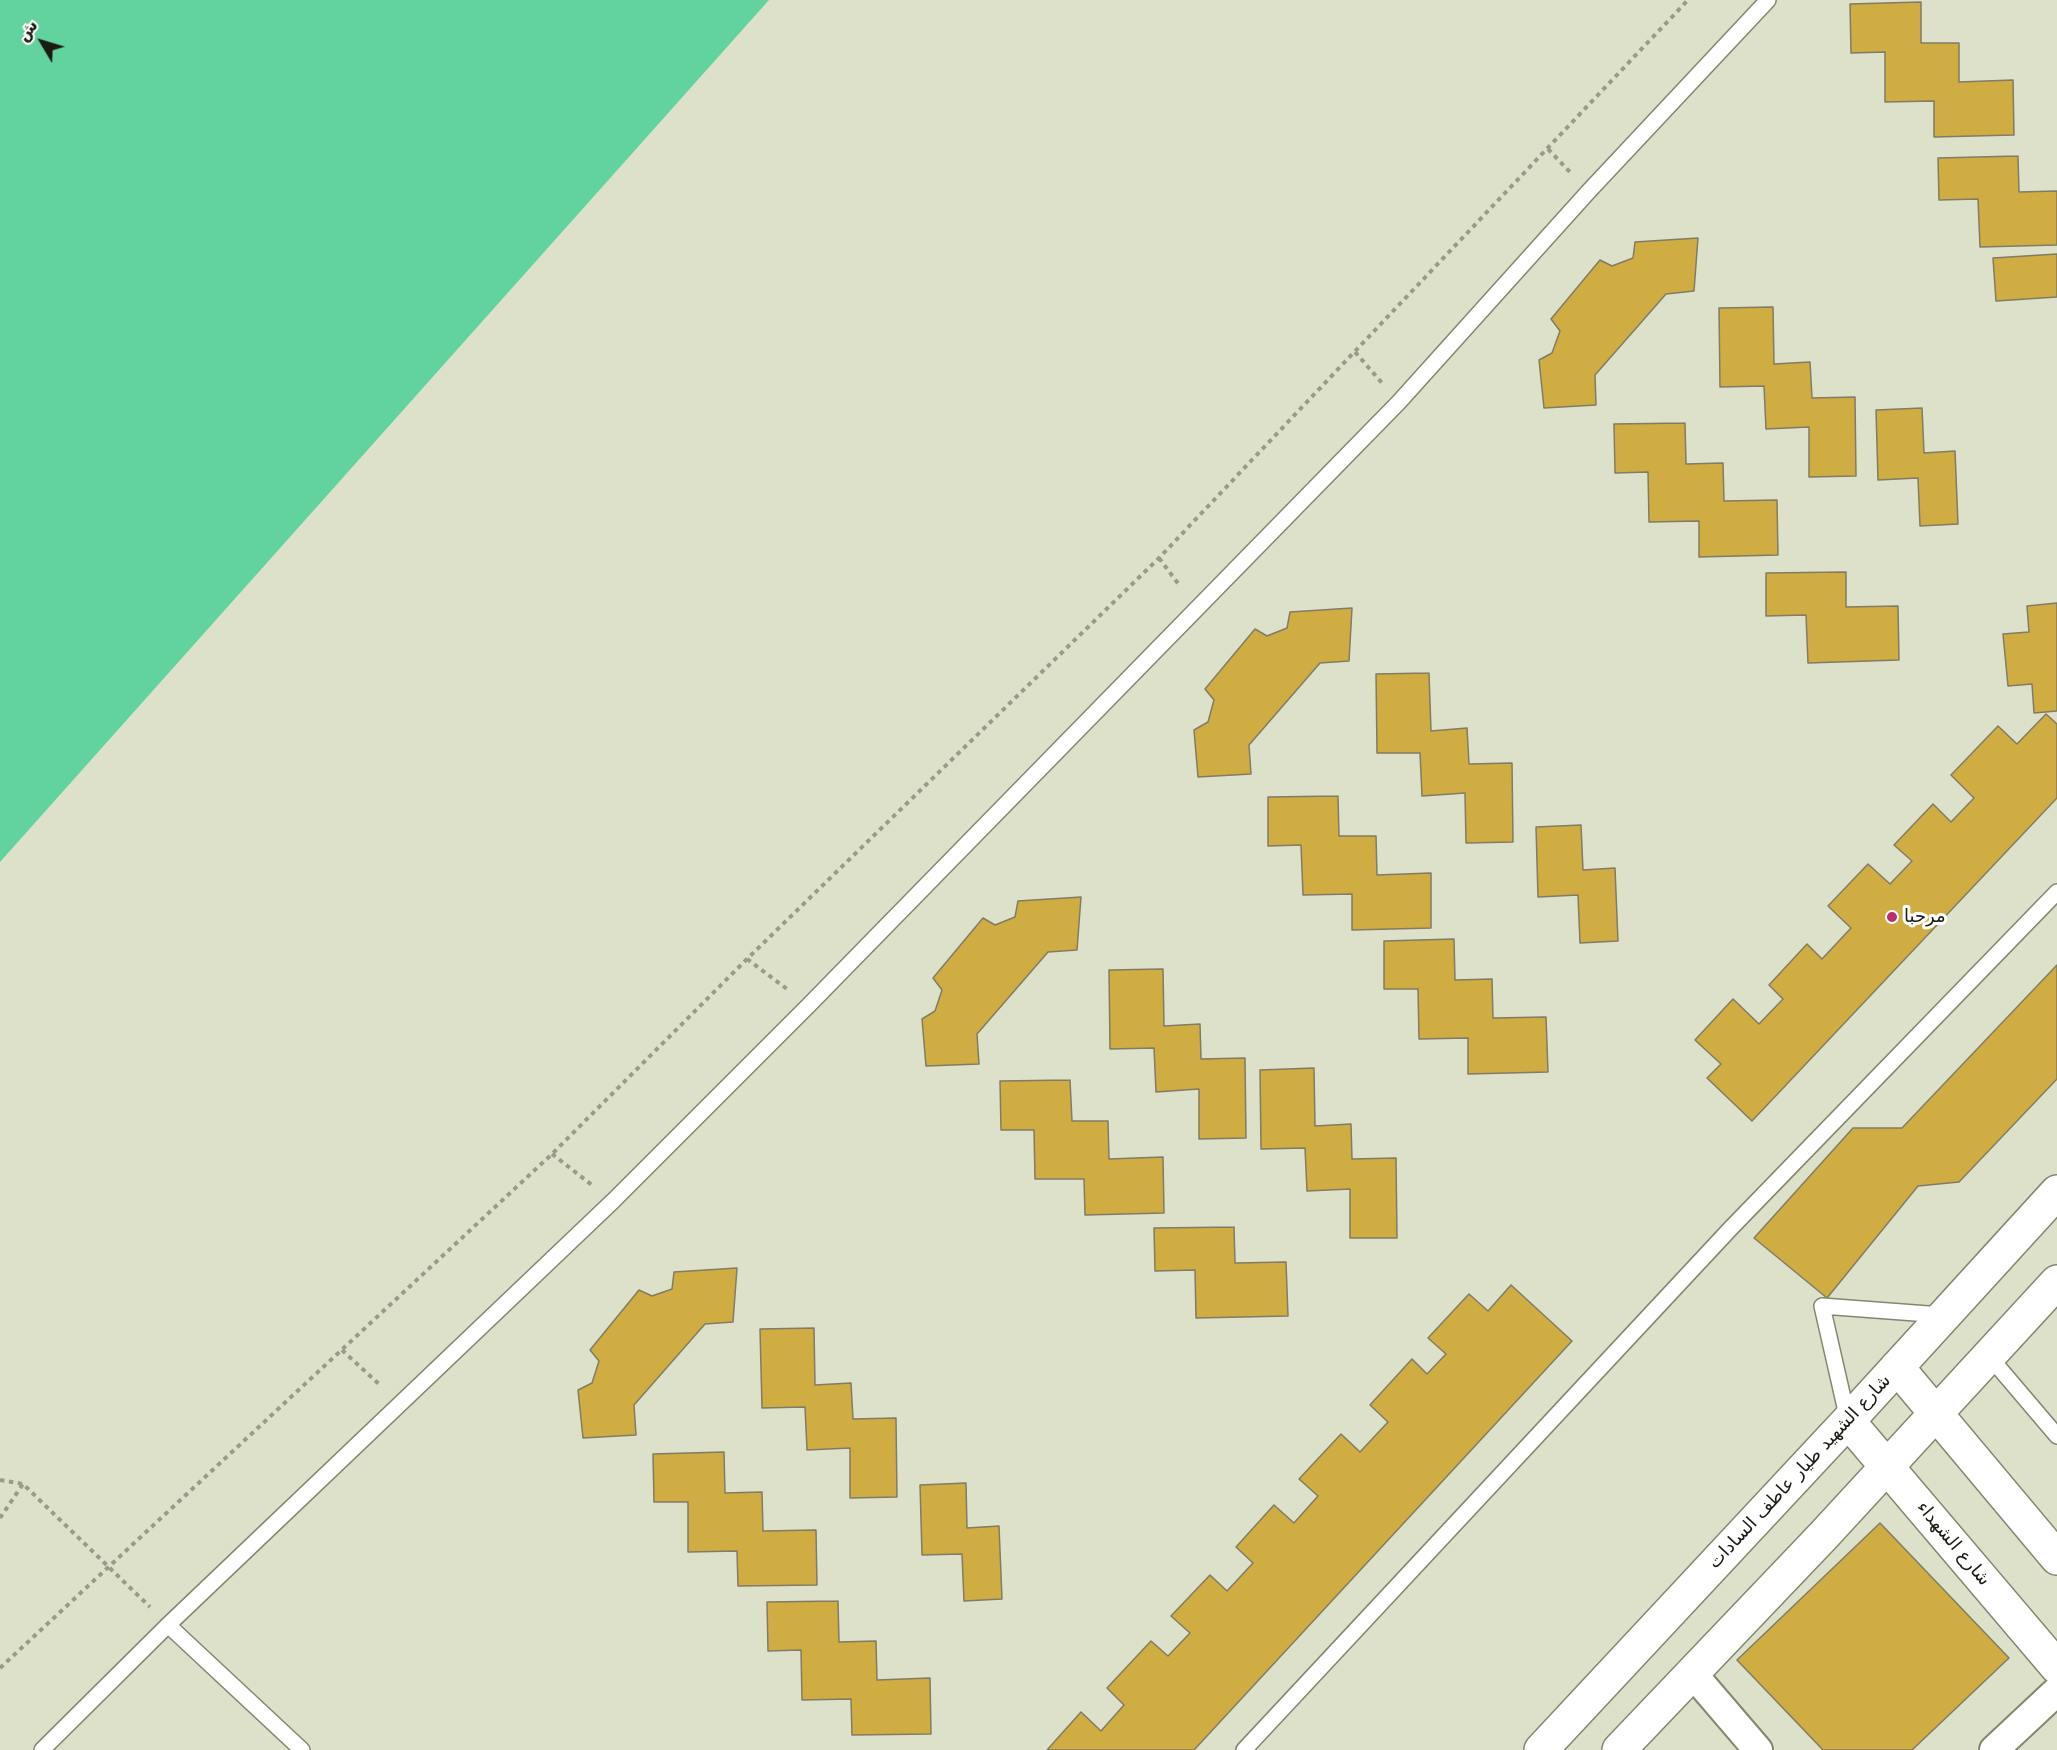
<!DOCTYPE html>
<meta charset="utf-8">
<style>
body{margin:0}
#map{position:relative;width:2057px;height:1750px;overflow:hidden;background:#dee1c9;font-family:"DejaVu Sans",Cairo,sans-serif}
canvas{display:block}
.north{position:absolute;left:12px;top:12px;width:60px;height:60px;-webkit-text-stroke:4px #fff;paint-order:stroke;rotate:308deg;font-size:16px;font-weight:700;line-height:24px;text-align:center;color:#1a1b12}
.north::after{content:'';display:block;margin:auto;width:21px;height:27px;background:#1a1b12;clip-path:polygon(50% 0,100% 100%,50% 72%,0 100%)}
</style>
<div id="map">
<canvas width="2057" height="1750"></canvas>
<div class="north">ش</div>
</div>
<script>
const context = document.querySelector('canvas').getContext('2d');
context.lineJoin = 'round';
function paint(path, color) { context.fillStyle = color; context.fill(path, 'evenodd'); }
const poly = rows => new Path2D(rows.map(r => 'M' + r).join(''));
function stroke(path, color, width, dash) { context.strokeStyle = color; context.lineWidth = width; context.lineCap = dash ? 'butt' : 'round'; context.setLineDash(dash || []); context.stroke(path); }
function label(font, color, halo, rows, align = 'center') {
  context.font = font + ' "DejaVu Sans",Cairo,sans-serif'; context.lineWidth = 6; context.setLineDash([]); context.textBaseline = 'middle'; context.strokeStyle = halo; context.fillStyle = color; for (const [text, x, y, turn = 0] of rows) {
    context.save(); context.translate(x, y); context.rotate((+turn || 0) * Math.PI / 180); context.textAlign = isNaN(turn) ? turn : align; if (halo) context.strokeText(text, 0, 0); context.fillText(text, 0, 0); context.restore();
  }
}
const water = poly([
 [0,0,769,0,0,862]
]);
const building = poly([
 [1921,2,1921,43,1959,43,1959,82,2013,80,2014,135,1934,137,1934,101,1885,102,1885,52,1851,53,1850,4,1921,2],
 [2018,156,2019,192,2057,191,2057,245,1980,247,1978,199,1939,200,1938,158,2018,156],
 [1698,238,1694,291,1666,294,1595,375,1596,405,1544,408,1539,360,1552,353,1560,331,1551,319,1600,260,1612,266,1633,258,1635,242,1698,238],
 [2057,254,2057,297,1996,301,1993,258,2057,254],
 [1773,307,1774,364,1810,362,1812,398,1855,397,1856,476,1809,477,1809,427,1766,429,1764,386,1720,387,1719,308,1773,307],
 [1922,408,1924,453,1955,451,1958,524,1920,526,1918,478,1878,480,1876,410,1922,408],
 [1685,423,1686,464,1723,463,1724,501,1777,500,1778,555,1699,557,1699,521,1649,522,1648,472,1615,473,1614,424,1685,423],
 [1846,572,1846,607,1898,606,1899,660,1808,663,1806,615,1766,616,1766,573,1846,572],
 [2057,603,2057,711,2034,713,2032,684,2008,686,2003,634,2029,632,2027,606,2057,603],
 [1352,608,1349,661,1320,663,1249,745,1251,774,1198,777,1194,730,1208,722,1214,700,1205,689,1255,629,1267,636,1287,628,1290,612,1352,608],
 [1429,673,1431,731,1467,728,1469,764,1512,763,1513,842,1466,843,1465,793,1422,796,1420,753,1377,753,1376,674,1429,673],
 [2046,714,2057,724,2057,798,1752,1121,1707,1078,1721,1064,1695,1040,1733,999,1759,1024,1783,999,1769,985,1807,944,1822,959,1851,928,1828,906,1868,864,1890,884,1912,861,1894,845,1933,804,1951,822,1974,798,1951,775,1998,726,2017,744,2046,714],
 [1338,796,1339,836,1376,836,1377,875,1431,873,1431,928,1352,930,1352,894,1303,895,1301,845,1268,846,1268,797,1338,796],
 [1581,825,1583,870,1615,868,1618,941,1580,943,1578,895,1538,897,1536,827,1581,825],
 [1081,897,1077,950,1048,952,977,1034,979,1064,926,1066,922,1019,935,1011,942,990,933,978,983,918,995,925,1015,917,1018,901,1081,897],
 [1454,939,1455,980,1492,979,1493,1018,1546,1017,1548,1072,1468,1074,1468,1038,1419,1039,1418,989,1384,989,1384,941,1454,939],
 [2057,965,2057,1079,1959,1182,1918,1186,1827,1298,1754,1238,1853,1128,1902,1128,2057,965],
 [1163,969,1164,1026,1200,1024,1201,1059,1245,1058,1246,1138,1199,1139,1199,1089,1156,1092,1154,1048,1110,1049,1109,970,1163,969],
 [1314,1068,1315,1126,1351,1124,1352,1159,1396,1158,1397,1238,1350,1238,1350,1189,1307,1191,1305,1148,1261,1149,1260,1070,1314,1068],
 [1070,1080,1072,1121,1108,1121,1109,1159,1163,1157,1164,1213,1085,1215,1084,1179,1035,1179,1034,1130,1001,1130,1000,1081,1070,1080],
 [1234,1227,1235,1263,1286,1262,1288,1316,1196,1318,1195,1270,1155,1271,1154,1228,1234,1227],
 [737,1268,733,1322,705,1324,634,1405,636,1435,583,1438,578,1390,592,1383,599,1361,590,1350,639,1290,652,1296,672,1289,674,1272,737,1268],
 [1511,1285,1572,1341,1194,1750,1047,1750,1081,1712,1101,1731,1124,1705,1107,1688,1151,1641,1168,1656,1190,1633,1171,1616,1210,1575,1227,1591,1253,1563,1236,1547,1274,1505,1294,1523,1318,1496,1299,1479,1341,1434,1360,1452,1388,1422,1370,1405,1412,1359,1427,1374,1446,1354,1428,1338,1469,1294,1488,1311,1511,1285],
 [814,1328,815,1385,851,1383,853,1419,896,1418,897,1497,850,1498,850,1448,807,1450,805,1407,762,1408,760,1329,814,1328],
 [724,1452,725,1493,762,1492,763,1531,816,1530,817,1585,738,1586,737,1551,688,1552,688,1502,654,1502,653,1454,724,1452],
 [966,1483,967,1528,999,1526,1002,1599,964,1601,962,1554,922,1555,920,1485,966,1483],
 [1880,1523,2009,1658,1912,1750,1823,1750,1737,1660,1880,1523],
 [838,1601,839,1642,876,1641,877,1680,930,1678,931,1734,852,1735,851,1699,802,1700,801,1650,768,1651,767,1602,838,1601]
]);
const path = poly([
 [1548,149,1570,172],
 [1355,352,1382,383],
 [1159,558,1180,586],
 [747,959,787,989],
 [552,1154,592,1185],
 [342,1350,381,1386],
 [0,1480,23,1484,150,1607],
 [0,1518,23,1484],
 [0,1668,552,1154,747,959,1159,558,1688,0]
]);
const lane = poly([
 [1989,1356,2057,1436],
 [1848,1420,1822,1306,1942,1315],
 [168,1625,302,1750],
 [42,1750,168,1625,613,1201,809,1005,1399,402,1589,191,1768,0],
 [1244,1750,1731,1228,2057,892]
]);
const street = poly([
 [1692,1673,1758,1750],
 [1994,1750,2057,1691]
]);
const secondary = poly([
 [1897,1367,2057,1558],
 [1848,1421,2057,1667],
 [1541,1750,1848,1421,2057,1192],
 [1619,1750,1824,1535,2057,1282]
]);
const markers = [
 [1892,917,6,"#b72f6e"]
];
const poiNames = [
 ["مرحبا",1904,917]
];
const streetNames = [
 ["شارع الشهيد طيار عاطف السادات",1800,1472,-47],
 ["شارع الشهداء",1953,1544,50]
];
paint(water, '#62d39f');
paint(building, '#cfad42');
stroke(building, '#827b65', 1.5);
stroke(lane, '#838770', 18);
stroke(street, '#838770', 32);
stroke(secondary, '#838770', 36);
stroke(path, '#999b89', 4, [4.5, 4.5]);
stroke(lane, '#fff', 15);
stroke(street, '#fff', 28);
stroke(secondary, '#fff', 33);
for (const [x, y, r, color] of markers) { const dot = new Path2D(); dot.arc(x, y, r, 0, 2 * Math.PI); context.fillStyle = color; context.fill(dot); stroke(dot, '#fff', 2); }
label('18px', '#1a1b12', '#fff', poiNames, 'left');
label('18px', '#1a1b12', '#fff', streetNames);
</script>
